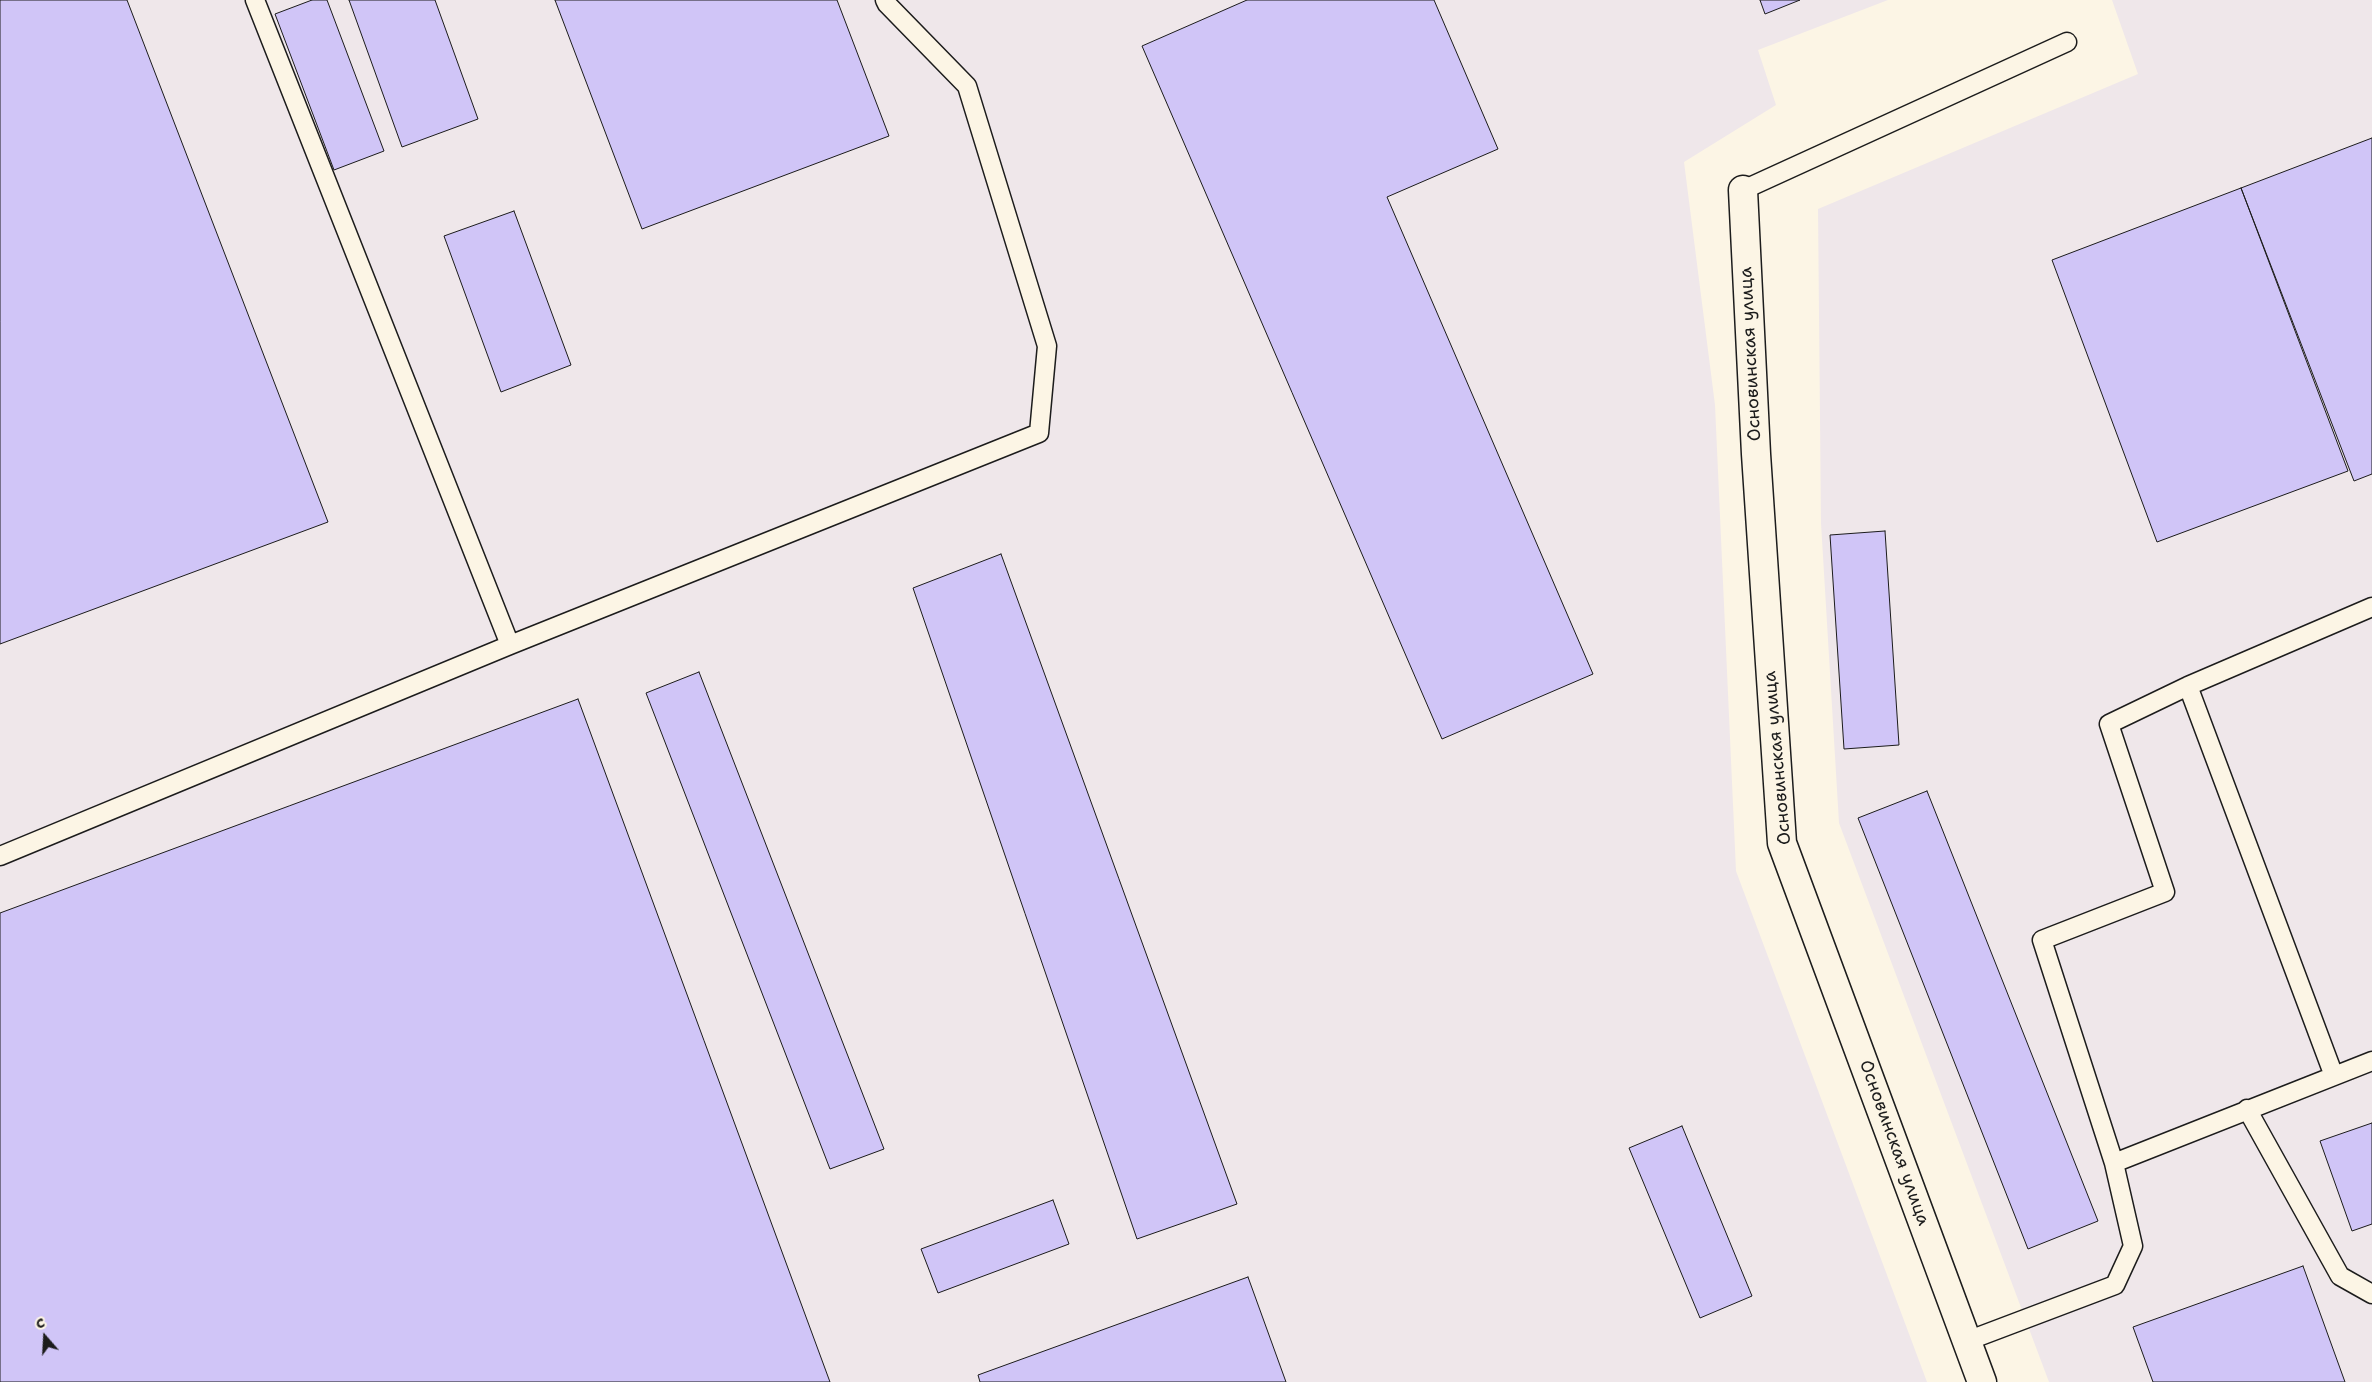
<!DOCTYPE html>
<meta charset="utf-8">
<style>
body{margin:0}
#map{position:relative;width:2372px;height:1382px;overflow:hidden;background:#fcf5e5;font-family:"Shantell Sans",sans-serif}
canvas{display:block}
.north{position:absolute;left:20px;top:1312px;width:50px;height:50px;-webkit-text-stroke:4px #fcf5e5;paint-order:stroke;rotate:341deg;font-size:14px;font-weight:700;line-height:20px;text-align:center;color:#1c1c1c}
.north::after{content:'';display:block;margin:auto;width:18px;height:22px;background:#1c1c1c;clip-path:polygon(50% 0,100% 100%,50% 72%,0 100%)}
</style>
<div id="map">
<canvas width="2372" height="1382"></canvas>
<div class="north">С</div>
</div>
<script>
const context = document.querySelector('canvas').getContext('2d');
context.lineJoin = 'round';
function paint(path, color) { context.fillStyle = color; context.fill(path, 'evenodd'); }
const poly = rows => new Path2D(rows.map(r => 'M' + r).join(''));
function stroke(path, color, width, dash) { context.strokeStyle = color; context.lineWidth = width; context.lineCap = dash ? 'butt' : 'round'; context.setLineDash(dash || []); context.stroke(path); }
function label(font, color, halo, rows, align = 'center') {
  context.font = font + ' "Shantell Sans",sans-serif'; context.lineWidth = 4.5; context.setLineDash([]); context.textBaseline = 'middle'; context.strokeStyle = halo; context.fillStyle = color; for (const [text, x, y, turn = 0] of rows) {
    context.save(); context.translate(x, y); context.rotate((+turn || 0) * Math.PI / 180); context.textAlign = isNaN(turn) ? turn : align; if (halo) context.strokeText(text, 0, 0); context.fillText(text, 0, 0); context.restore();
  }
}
const built = poly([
 [0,0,1888,0,1758,50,1776,105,1684,162,1715,405,1736,871,1927,1382,0,1382],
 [2112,0,2372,0,2372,1382,2049,1382,1839,823,1821,523,1818,209,2138,74]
]);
const building = poly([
 [0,0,127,0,328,522,0,644,0,0],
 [312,0,327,0,384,151,334,170,275,14,312,0],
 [349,0,435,0,478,119,402,147,349,0],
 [555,0,837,0,889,136,642,229,555,0],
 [1247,0,1434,0,1498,149,1387,197,1593,674,1442,739,1142,46,1247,0],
 [1760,0,1800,0,1765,14,1760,0],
 [2372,138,2372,474,2354,481,2241,188,2372,138],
 [2241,188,2348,471,2157,542,2052,260,2241,188],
 [514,211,571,365,501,392,444,236,514,211],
 [1885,531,1899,745,1844,749,1830,535,1885,531],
 [1001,554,1237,1204,1137,1239,913,588,1001,554],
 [699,672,884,1149,830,1169,646,693,699,672],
 [578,699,830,1382,0,1382,0,913,578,699],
 [1927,791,2098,1221,2028,1249,1858,818,1927,791],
 [2372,1123,2372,1224,2352,1231,2320,1141,2372,1123],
 [1682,1126,1752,1296,1700,1318,1629,1148,1682,1126],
 [1053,1200,1069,1244,938,1293,921,1249,1053,1200],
 [2303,1266,2345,1382,2153,1382,2133,1327,2303,1266],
 [1248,1277,1286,1382,980,1382,978,1375,1248,1277]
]);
const lane = poly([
 [255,0,510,645],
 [1743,190,2067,42],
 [2188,686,2334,1076],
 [0,856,510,645,1039,433,1047,346,967,86,887,4,885,0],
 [2247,1109,2340,1276,2372,1294],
 [2114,1163,2042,940,2165,892,2109,724,2188,686,2372,607],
 [1967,1341,2115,1285,2133,1246,2114,1163,2372,1061]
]);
const street = poly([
 [1743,190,1756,454,1782,843,1982,1382]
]);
const streetNames = [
 ["Основинская улица",1751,354,-93],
 ["Основинская улица",1778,758,-95],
 ["Основинская улица",1894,1143,70]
];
paint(built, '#efe7ea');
paint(building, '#d0c5f7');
stroke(building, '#1c1c1c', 1);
stroke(lane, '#1c1c1c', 21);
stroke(street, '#1c1c1c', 31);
stroke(lane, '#fcf5e5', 18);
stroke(street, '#fcf5e5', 28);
label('18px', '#1c1c1c', '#fcf5e5', streetNames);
</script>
